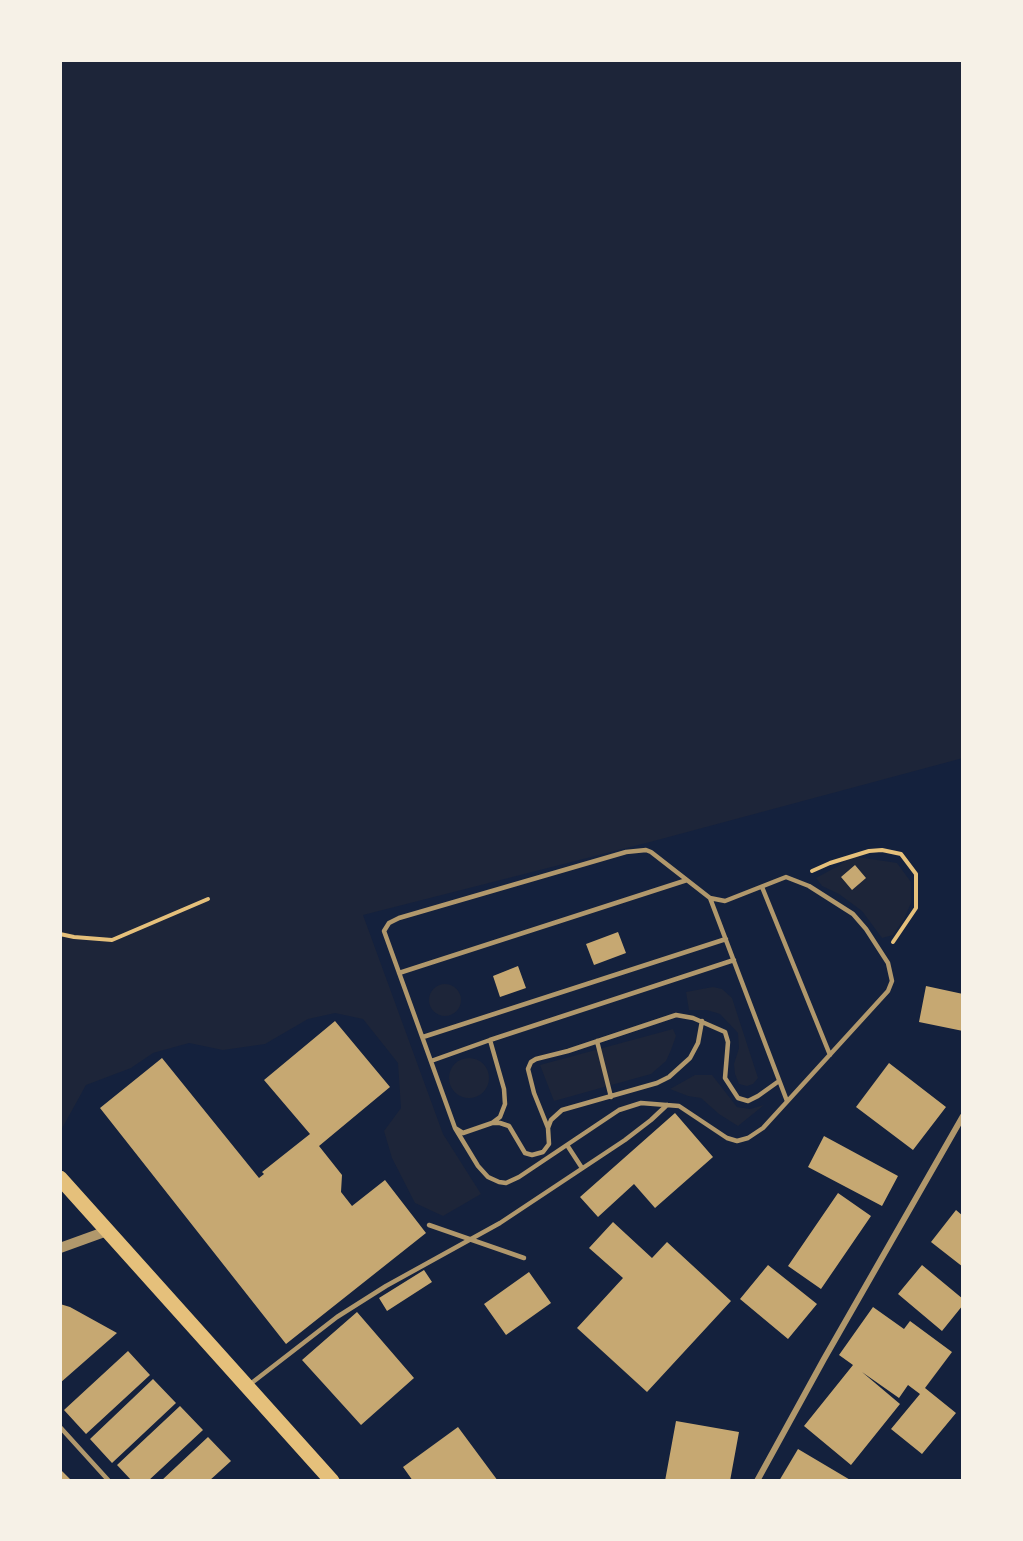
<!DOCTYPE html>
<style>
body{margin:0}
#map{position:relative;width:1023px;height:1541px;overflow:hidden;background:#14213d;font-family:Karla,sans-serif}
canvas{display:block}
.frame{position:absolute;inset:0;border:62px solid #f6f1e7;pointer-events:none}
</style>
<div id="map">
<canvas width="1023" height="1541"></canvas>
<div class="frame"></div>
</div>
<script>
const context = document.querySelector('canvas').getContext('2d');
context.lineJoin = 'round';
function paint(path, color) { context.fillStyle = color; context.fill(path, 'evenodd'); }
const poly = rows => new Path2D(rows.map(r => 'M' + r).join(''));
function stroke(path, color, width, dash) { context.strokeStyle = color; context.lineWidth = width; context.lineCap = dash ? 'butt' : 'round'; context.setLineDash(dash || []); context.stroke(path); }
const green = poly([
 [60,60,963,60,963,758,650,842,363,915,443,1134,481,1194,443,1216,415,1203,392,1158,384,1131,401,1108,398,1063,363,1019,335,1013,308,1019,265,1044,223,1050,189,1043,153,1053,131,1068,86,1085,60,1132],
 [851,856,897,863,911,882,911,903,904,919,893,935,882,938,862,911,839,894,822,886,816,878,840,865],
 '429 1000a16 16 0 1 1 32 0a16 16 0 1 1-32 0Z',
 [713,987,722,989,732,998,758,1078,753,1084,747,1086,739,1084,735,1074,734,1064,739,1048,738,1033,720,1014,707,1010,689,1010,686,992],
 [673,1029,676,1036,671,1050,666,1061,651,1074,554,1101,540,1065],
 '449 1078a20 20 0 1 1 40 0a20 20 0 1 1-40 0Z',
 [695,1075,712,1075,737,1107,750,1109,764,1105,738,1126,719,1114,701,1098,688,1096,670,1089]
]);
const building = poly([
 [855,865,866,878,852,890,841,877],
 [618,932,626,953,594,965,586,944],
 [518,966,526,988,500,997,493,976],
 [926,986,963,994,963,1031,919,1022],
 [335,1021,390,1087,319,1146,342,1175,341,1192,352,1206,385,1180,426,1233,286,1344,100,1108,162,1058,259,1178,264,1174,262,1172,310,1134,264,1080],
 [889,1063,946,1107,913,1150,856,1107],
 [675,1113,713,1157,655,1208,634,1184,598,1217,580,1197],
 [824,1136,898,1176,882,1206,808,1167],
 [838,1193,871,1216,821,1289,788,1266],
 [956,1210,963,1216,963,1267,931,1242],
 [613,1222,652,1258,667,1242,731,1301,647,1392,577,1328,623,1278,589,1248],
 [768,1265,817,1304,788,1339,740,1299],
 [922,1265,963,1299,963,1305,942,1331,898,1294],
 [424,1270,432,1282,387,1311,379,1298],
 [529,1272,551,1303,506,1335,484,1304],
 [60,1304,70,1307,117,1333,60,1383],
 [873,1307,904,1329,910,1321,952,1352,925,1388,956,1413,922,1454,891,1429,920,1394,908,1385,899,1398,862,1372,900,1404,851,1465,804,1426,853,1365,839,1355],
 [357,1312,414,1378,361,1425,302,1360],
 [128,1351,150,1375,86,1434,64,1410],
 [153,1379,176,1403,112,1463,90,1439],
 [180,1406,203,1430,148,1481,132,1481,117,1465],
 [676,1421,739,1432,730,1481,665,1481],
 [458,1427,498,1481,413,1481,403,1467],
 [208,1437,231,1461,209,1481,161,1481],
 [798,1449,852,1481,779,1481],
 [60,1469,72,1481,60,1481]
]);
const path = poly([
 [812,871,830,863,869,851,882,850,901,854,916,874,916,908,893,942],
 [60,934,74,937,112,940,208,899]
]);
const service = poly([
 [762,887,830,1055],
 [710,898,787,1101],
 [399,973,687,880],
 [423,1037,726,939],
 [490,1040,734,960],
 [597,1041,611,1097],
 [431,1061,490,1040,504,1089,505,1104,500,1117,492,1123],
 [455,1128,478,1166,488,1177,499,1182,506,1183,519,1177,619,1110,641,1103,679,1106,727,1138,737,1141,748,1138,763,1128,888,991,892,981,888,963,866,929,853,914,809,886,786,877,725,901,710,898,651,852,646,850,626,852,399,918,389,923,384,931,455,1128,463,1133,492,1123,500,1123,509,1126,525,1153,532,1155,543,1152,549,1144,548,1128,534,1093,528,1069,531,1062,536,1059,568,1051,676,1015,693,1018,725,1032,728,1042,725,1078,738,1098,748,1101,758,1096,779,1081],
 [548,1128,551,1120,562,1110,657,1083,669,1077,690,1058,698,1043,702,1021],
 [567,1145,582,1168],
 [429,1225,524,1258],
 [249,1385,337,1317,386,1286,500,1223,625,1140,651,1120,667,1105],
 [60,1427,109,1481]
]);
const minor = poly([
 [757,1481,824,1359,963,1116]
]);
const tertiary = poly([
 [60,1248,107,1231]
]);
const primary = poly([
 [60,1178,332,1481]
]);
paint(green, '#1d2539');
paint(building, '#c6a872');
stroke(path, '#e5c07b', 4);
stroke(service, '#b1986c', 4.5);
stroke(minor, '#b1986c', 6);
stroke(tertiary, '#b1986c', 10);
stroke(primary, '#e5c07b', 15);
</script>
